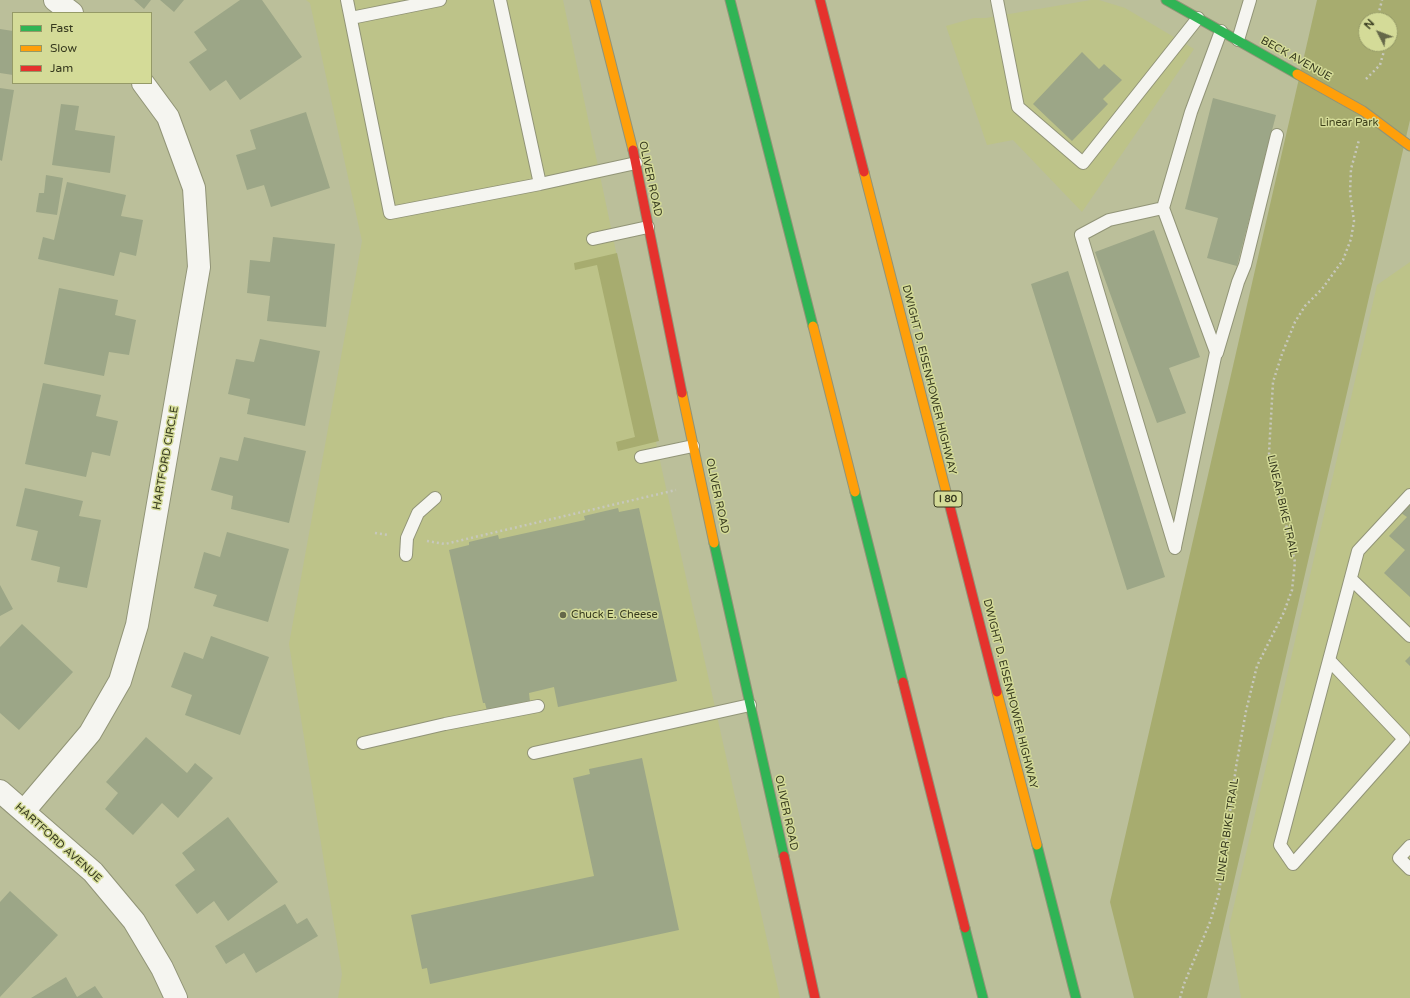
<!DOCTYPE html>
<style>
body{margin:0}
#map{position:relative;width:1410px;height:998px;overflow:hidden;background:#bbbf9a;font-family:"Varela Round",sans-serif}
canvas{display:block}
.legend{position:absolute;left:12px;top:12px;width:140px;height:72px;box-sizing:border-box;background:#d4db98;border:1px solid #959a67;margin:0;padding:5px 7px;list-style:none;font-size:12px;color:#36391e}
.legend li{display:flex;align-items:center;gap:8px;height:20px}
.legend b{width:20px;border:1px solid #959a67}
.north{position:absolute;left:1358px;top:12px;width:40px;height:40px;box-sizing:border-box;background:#d4db98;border:1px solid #959a67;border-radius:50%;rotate:312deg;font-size:11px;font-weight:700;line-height:16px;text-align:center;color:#36391e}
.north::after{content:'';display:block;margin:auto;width:14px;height:18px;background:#656849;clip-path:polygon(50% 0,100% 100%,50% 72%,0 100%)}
</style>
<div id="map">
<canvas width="1410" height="998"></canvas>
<ul class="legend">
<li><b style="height:5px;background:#30b455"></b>Fast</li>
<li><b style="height:5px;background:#ff9f0a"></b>Slow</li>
<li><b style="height:5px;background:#e5322d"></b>Jam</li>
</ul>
<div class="north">N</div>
</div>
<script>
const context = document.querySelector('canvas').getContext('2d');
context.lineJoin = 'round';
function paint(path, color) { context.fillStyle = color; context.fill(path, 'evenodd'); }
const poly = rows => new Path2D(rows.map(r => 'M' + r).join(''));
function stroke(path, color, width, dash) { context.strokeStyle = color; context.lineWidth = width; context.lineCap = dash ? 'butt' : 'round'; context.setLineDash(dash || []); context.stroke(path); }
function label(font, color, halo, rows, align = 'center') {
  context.font = font + ' "Varela Round",sans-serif'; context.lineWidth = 3; context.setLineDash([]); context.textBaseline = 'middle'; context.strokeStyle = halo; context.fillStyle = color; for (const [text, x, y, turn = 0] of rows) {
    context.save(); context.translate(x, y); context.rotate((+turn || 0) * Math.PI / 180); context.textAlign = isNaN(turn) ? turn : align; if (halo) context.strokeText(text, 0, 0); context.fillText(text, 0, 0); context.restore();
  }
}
const built = poly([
 [306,0,563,0,662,470,780,998,338,998,342,974,289,644,362,241,310,3],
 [1091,0,1099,0,1125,8,1194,49,1082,212,1013,140,987,145,946,26,974,18,986,18],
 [1410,262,1410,998,1241,998,1229,927,1377,285]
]);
const green = poly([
 [1317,0,1410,0,1410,120,1207,998,1134,998,1110,902],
 [1366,20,1390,20,1390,44,1366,44],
 [617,253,659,441,618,451,616,442,635,437,597,265,575,270,574,263]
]);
const building = poly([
 [134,0,151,0,144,9],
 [160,0,184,0,174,12],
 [240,0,262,0,302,57,240,100,226,80,210,91,189,62,207,50,194,32],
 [0,29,13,31,13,75,0,73],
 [1082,52,1099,69,1104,64,1122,80,1103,99,1108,104,1072,141,1033,104],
 [0,88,14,90,2,161,0,160],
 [1213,98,1276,115,1237,266,1207,258,1218,218,1185,209],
 [61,104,79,106,75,130,115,136,110,173,52,165],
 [306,112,330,188,271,207,264,185,247,190,236,155,256,149,250,130],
 [46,175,63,178,57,215,36,212,39,193,44,193],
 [67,182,126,195,121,216,143,220,136,256,120,252,114,276,38,259,43,237,54,240],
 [1154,230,1200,357,1169,368,1186,413,1157,423,1095,252],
 [273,237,335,244,326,327,267,321,270,296,247,293,250,260,270,262],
 [1068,271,1165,577,1127,590,1031,284],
 [59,288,118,300,115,315,136,320,129,355,109,352,104,376,44,364],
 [260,339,320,351,305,426,247,414,250,399,228,394,236,359,254,362],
 [43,383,101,395,96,416,118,421,110,456,92,452,86,477,25,464],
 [244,437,306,451,289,523,231,509,233,496,211,490,220,457,238,461],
 [25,488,83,501,79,516,101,520,87,588,57,582,60,567,31,560,38,531,16,526],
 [1410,503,1410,597,1384,573,1405,550,1389,536,1407,517,1401,513],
 [618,508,619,512,639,508,677,681,558,707,554,687,529,693,530,702,487,711,485,703,483,703,449,550,469,545,469,542,498,535,499,539,585,520,584,516],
 [227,532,289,549,268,622,213,606,217,595,194,588,204,552,220,557],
 [0,585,13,609,0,616],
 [22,624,73,672,19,730,0,713,0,647],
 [211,636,269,657,240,735,185,715,192,695,171,687,184,652,203,659],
 [1410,656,1410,666,1405,661],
 [146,737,187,773,195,763,213,778,178,818,162,803,133,835,105,809,118,793,106,782],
 [642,758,679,930,430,984,427,968,422,969,411,915,594,876,573,778,590,774,589,769],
 [228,817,278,882,228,921,214,901,197,914,175,885,195,870,182,853],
 [10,891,58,935,0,997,0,902],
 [285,904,297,924,307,918,318,936,256,973,244,953,226,964,215,946],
 [66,977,77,997,95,986,103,998,31,998]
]);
const path = poly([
 [1377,20,1382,0],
 [1366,79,1380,65,1386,44],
 [375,533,388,535],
 [427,541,445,544,676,490],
 [1180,998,1184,984,1210,922,1219,893,1236,767,1246,711,1257,666,1284,612,1292,590,1295,562,1269,453,1273,382,1282,354,1295,322,1305,306,1322,289,1343,260,1351,239,1354,221,1350,193,1351,169,1359,140]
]);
const lane = poly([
 [347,0,390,213,540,184,636,163],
 [500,0,540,184],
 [997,0,1018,107,1083,163,1198,18],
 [351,18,440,0],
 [1238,40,1250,0],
 [1163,208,1216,352,1175,547],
 [593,239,648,227],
 [1217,353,1238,282,1245,265,1277,135],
 [641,457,693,446],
 [1175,548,1081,235,1109,220,1163,208,1191,112,1221,31],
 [406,555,407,538,418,513,435,498],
 [1351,579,1410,636],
 [1329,660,1404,739,1293,864,1280,845,1329,660,1358,551,1410,495],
 [363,743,445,724,538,706],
 [534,753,750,705],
 [1410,846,1399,858,1410,869]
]);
const street = poly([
 [55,0,72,13],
 [0,791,93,872,134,921,162,968,176,998],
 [24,811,90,733,120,681,137,625,199,267,194,188,168,117,143,83]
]);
const fast = poly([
 [730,0,813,326],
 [1166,0,1297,74],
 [855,492,903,682],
 [714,543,784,856],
 [1037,845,1076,998],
 [965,928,983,998]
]);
const slow = poly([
 [595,0,633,150],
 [1297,74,1363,111,1410,146],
 [864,172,949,503],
 [813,326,855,492],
 [682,393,714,543],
 [997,692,1037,845]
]);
const jam = poly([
 [820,0,864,172],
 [633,150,682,393],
 [949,503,997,692],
 [903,682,965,928],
 [784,856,815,998]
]);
const markers = [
 [563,615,4,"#656849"]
];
const shields = [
 [948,499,28]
];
const shieldNames = [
 ["I 80",948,499]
];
const streetNames = [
 ["BECK AVENUE",1296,59,29],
 ["OLIVER ROAD",650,179,78],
 ["DWIGHT D. EISENHOWER HIGHWAY",929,380,76],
 ["HARTFORD CIRCLE",166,458,-80],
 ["OLIVER ROAD",717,496,78],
 ["LINEAR BIKE TRAIL",1282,506,77],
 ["DWIGHT D. EISENHOWER HIGHWAY",1010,694,76],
 ["OLIVER ROAD",786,813,78],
 ["LINEAR BIKE TRAIL",1228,830,-82],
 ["HARTFORD AVENUE",58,843,42]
];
const parkNames = [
 ["Linear Park",1349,123]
];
const poiNames = [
 ["Chuck E. Cheese",571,615]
];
paint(built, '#bdc389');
paint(green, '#a7ac6f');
paint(building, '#9ca687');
stroke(lane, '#919477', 14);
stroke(street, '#919477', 24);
stroke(fast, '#919477', 11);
stroke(slow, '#919477', 11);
stroke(jam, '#919477', 11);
stroke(path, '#c7c8bd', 2.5, [2, 3]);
stroke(lane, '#f5f5f0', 12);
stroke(street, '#f5f5f0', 22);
stroke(fast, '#30b455', 9);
stroke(slow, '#ff9f0a', 9);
stroke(jam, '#e5322d', 9);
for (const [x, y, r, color] of markers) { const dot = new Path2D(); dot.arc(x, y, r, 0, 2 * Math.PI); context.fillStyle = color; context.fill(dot); stroke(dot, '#d4db98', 1.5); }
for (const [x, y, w] of shields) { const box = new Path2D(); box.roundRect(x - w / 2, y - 8, w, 16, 3); context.fillStyle = '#d4db98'; context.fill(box); stroke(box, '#36391e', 1); }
label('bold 10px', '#36391e', null, shieldNames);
label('11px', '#36391e', '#d4db98', streetNames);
label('11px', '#3f421b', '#d4db98', parkNames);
label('11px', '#36391e', '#d4db98', poiNames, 'left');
</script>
